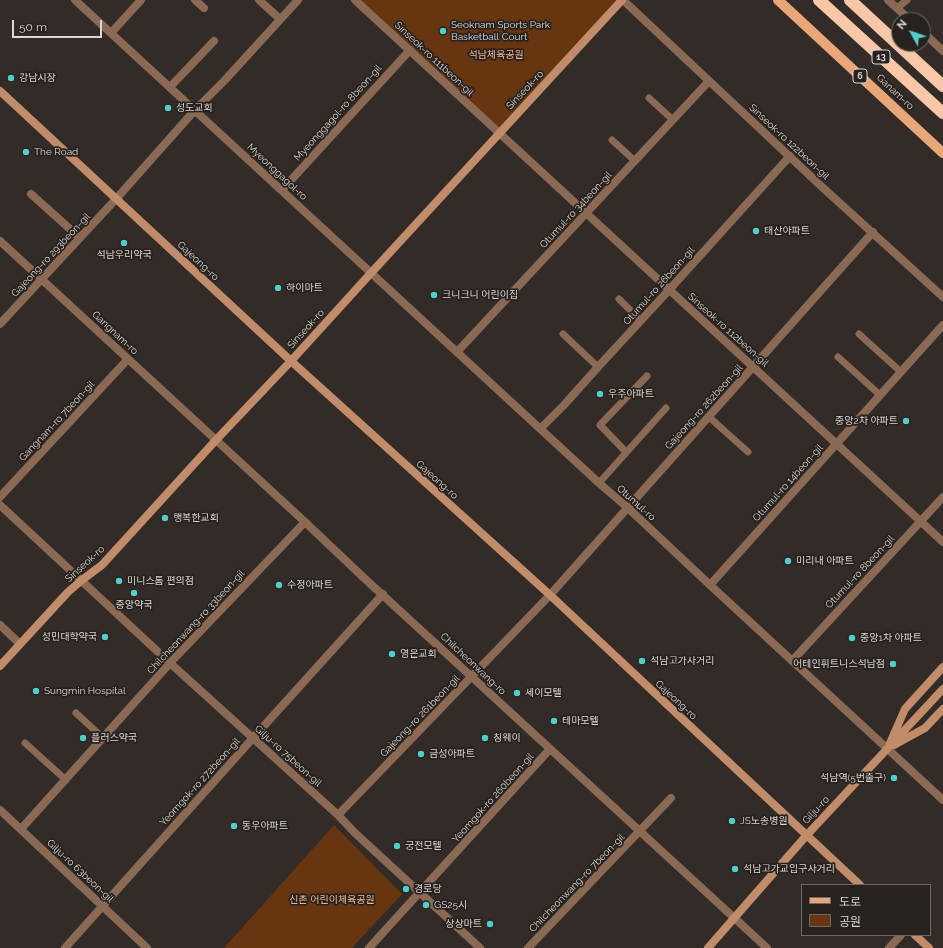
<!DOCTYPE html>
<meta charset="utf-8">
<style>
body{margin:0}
#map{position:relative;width:943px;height:948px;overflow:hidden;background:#322b27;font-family:Raleway,"Noto Sans KR",sans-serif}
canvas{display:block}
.legend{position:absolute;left:801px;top:884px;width:130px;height:52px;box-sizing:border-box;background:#28221e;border:1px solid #706a67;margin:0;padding:5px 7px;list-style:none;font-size:12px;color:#dbd7d4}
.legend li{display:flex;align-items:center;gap:8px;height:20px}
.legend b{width:20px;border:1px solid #706a67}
.north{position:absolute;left:891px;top:12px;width:40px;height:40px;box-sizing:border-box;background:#28221e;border:1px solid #706a67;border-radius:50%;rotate:310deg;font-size:11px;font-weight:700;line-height:16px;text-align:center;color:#dbd7d4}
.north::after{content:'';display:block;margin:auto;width:14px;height:18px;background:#53cdcb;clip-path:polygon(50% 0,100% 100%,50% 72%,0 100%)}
.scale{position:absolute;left:12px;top:20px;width:90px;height:18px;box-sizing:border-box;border:2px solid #dbd7d4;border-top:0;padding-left:5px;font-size:12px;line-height:14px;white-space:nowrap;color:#dbd7d4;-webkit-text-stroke:3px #28221e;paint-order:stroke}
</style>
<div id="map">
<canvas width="943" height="948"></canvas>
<ul class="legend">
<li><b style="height:5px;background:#e9a679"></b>도로</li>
<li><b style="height:11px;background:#673610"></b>공원</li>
</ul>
<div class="north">N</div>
<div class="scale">50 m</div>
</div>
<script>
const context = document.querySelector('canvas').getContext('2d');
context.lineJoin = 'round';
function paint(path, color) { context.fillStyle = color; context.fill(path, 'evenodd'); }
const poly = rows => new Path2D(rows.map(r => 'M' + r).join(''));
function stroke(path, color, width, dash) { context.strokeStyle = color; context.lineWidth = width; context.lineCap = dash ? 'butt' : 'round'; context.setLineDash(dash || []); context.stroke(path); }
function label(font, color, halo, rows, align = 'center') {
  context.font = font + ' Raleway,"Noto Sans KR",sans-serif'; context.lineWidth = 3.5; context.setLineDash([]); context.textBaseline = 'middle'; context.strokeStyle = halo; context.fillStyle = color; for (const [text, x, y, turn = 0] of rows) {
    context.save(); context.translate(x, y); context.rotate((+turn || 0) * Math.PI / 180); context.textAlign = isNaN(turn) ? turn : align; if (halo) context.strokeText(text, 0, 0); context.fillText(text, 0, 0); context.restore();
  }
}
const green = poly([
 [355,0,622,0,499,133],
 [334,825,402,894,352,948,224,948]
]);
const lane = poly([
 [897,8,907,0],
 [649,98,673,120],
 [612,140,635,161],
 [619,299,641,321],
 [563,334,598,367],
 [859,334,901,372],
 [838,357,880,395],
 [709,417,748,452],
 [626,452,600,425,647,376],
 [599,483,666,408],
 [76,713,103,738],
 [25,743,66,780]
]);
const street = poly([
 [75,0,599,483,628,508,710,585,943,800],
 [195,0,204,8],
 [259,0,280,19],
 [355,0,943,542],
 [623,0,821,186,943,297],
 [888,0,910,20],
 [923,32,943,51],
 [111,33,141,0],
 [170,87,214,41],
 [282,190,410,50],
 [31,194,80,238],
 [0,241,305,522,363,577,767,948],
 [0,324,116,199,195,110,225,80,298,0],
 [457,352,709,81],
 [540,429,564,405,598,367,669,290,790,156],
 [0,497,128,359],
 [0,505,170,663,338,815,355,833,480,948],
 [710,585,943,325],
 [0,625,20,644],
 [792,661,943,497],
 [0,810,147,948],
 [338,815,550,595,873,232],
 [21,829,170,663,305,522],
 [65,948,253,738,383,594],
 [369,948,550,749],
 [528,948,671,798],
 [889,948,901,935]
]);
const secondary = poly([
 [0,91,291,361,550,595,860,885],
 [0,666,68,592,82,580,102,565,216,440,291,361,371,273,622,0],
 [890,743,905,709,943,667],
 [894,745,925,728,943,709],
 [915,935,929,948],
 [708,948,806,836,943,689]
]);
const primary = poly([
 [778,0,943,153]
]);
const highway = poly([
 [819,0,943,113],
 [850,0,943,86]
]);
const markers = [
 [443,31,4,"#53cdcb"],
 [11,78,4,"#53cdcb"],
 [168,108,4,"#53cdcb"],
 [26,152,4,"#53cdcb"],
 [756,231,4,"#53cdcb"],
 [124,243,4,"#53cdcb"],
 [278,288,4,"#53cdcb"],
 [434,295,4,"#53cdcb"],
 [600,394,4,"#53cdcb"],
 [906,421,4,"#53cdcb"],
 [165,518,4,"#53cdcb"],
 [788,561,4,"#53cdcb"],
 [119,581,4,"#53cdcb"],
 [279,585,4,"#53cdcb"],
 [134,593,4,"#53cdcb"],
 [105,637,4,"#53cdcb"],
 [852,638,4,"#53cdcb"],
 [392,654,4,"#53cdcb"],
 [642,661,4,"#53cdcb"],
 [893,664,4,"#53cdcb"],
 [36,691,4,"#53cdcb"],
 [517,693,4,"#53cdcb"],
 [554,721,4,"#53cdcb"],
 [83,738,4,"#53cdcb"],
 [485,738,4,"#53cdcb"],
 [421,754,4,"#53cdcb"],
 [894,778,4,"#53cdcb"],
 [732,821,4,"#53cdcb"],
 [234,826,4,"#53cdcb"],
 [397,846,4,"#53cdcb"],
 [735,869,4,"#53cdcb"],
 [406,889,4,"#53cdcb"],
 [426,905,4,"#53cdcb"],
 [490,924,4,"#53cdcb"]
];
const shields = [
 [881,57,18],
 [860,76,14]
];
const shieldNames = [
 ["13",881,57],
 ["6",860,76]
];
const poiNames = [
 ["Seoknam Sports Park",451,25],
 ["Basketball Court",451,37],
 ["강남시장",19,78],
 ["성도교회",176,108],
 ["The Road",34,152],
 ["태산아파트",764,231],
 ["석남우리약국",124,255,"center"],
 ["하이마트",286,288],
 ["크니크니 어린이집",442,295],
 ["우주아파트",608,394],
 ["중앙2차 아파트",898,421,"right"],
 ["행복한교회",173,518],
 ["미리내 아파트",796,561],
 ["미니스톰 편의점",127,581],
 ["수정아파트",287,585],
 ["중앙약국",134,605,"center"],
 ["성민대학약국",97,637,"right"],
 ["중앙1차 아파트",860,638],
 ["영은교회",400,654],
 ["석남고가사거리",650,661],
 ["어테인휘트니스석남점",885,664,"right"],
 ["Sungmin Hospital",44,691],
 ["세이모텔",525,693],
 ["테마모텔",562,721],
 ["플러스약국",91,738],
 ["칭웨이",493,738],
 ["금성아파트",429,754],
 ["석남역(5번출구)",886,778,"right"],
 ["JS노송병원",740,821],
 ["동우아파트",242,826],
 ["궁전모텔",405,846],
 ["석남고가교입구사거리",743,869],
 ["경로당",414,889],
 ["GS25시",434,905],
 ["상상마트",482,924,"right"]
];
const parkNames = [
 ["석남체육공원",496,55],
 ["신촌 어린이체육공원",332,900]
];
const streetNames = [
 ["Sinseok-ro 111beon-gil",434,59,43],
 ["Sinseok-ro",525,90,-47],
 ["Ganam-ro",895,92,43],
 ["Myeonggagol-ro 8beon-gil",338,113,-48],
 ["Sinseok-ro 122beon-gil",789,142,43],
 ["Myeonggagol-ro",277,172,43],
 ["Otumul-ro 34beon-gil",576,210,-47],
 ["Gajeong-ro 293beon-gil",51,255,-47],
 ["Gajeong-ro",198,261,43],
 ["Otumul-ro 26beon-gil",659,286,-48],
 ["Sinseok-ro",306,329,-48],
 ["Sinseok-ro 112beon-gil",728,330,42],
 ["Gangnam-ro",115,333,43],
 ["Gajeong-ro 262beon-gil",704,407,-48],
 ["Gangnam-ro 7beon-gil",57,421,-47],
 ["Gajeong-ro",437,480,42],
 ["Otumul-ro 14beon-gil",788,483,-48],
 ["Otumul-ro",636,503,42],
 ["Sinseok-ro",85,564,-42],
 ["Otumul-ro 8beon-gil",860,572,-47],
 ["Chilcheonwang-ro 33beon-gil",196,622,-47],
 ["Chilcheonwang-ro",473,664,43],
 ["Gajeong-ro",676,700,43],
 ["Gajeong-ro 261beon-gil",420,716,-46],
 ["Gilju-ro 75beon-gil",288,756,42],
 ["Yeomgok-ro 272beon-gil",200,782,-48],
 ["Yeomgok-ro 260beon-gil",493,798,-48],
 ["Gilju-ro",816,810,-47],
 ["Gilju-ro 63beon-gil",80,871,43],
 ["Chilcheonwang-ro 7beon-gil",577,883,-46]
];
paint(green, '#673610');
stroke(lane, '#8b6a55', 7);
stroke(street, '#8b6a55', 8);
stroke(secondary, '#c08c6a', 8);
stroke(primary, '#e9a679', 10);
stroke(highway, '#f8c7a7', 12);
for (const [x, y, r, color] of markers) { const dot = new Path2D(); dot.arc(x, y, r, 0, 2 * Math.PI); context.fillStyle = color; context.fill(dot); stroke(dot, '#28221e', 1.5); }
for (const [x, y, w] of shields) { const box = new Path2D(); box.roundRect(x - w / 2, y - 7, w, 14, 3); context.fillStyle = '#28221e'; context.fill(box); stroke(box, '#dbd7d4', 1); }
label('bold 9px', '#dbd7d4', null, shieldNames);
label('10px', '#dbd7d4', '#28221e', poiNames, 'left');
label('10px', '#f3b78f', '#28221e', parkNames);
label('10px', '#dbd7d4', '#28221e', streetNames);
</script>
